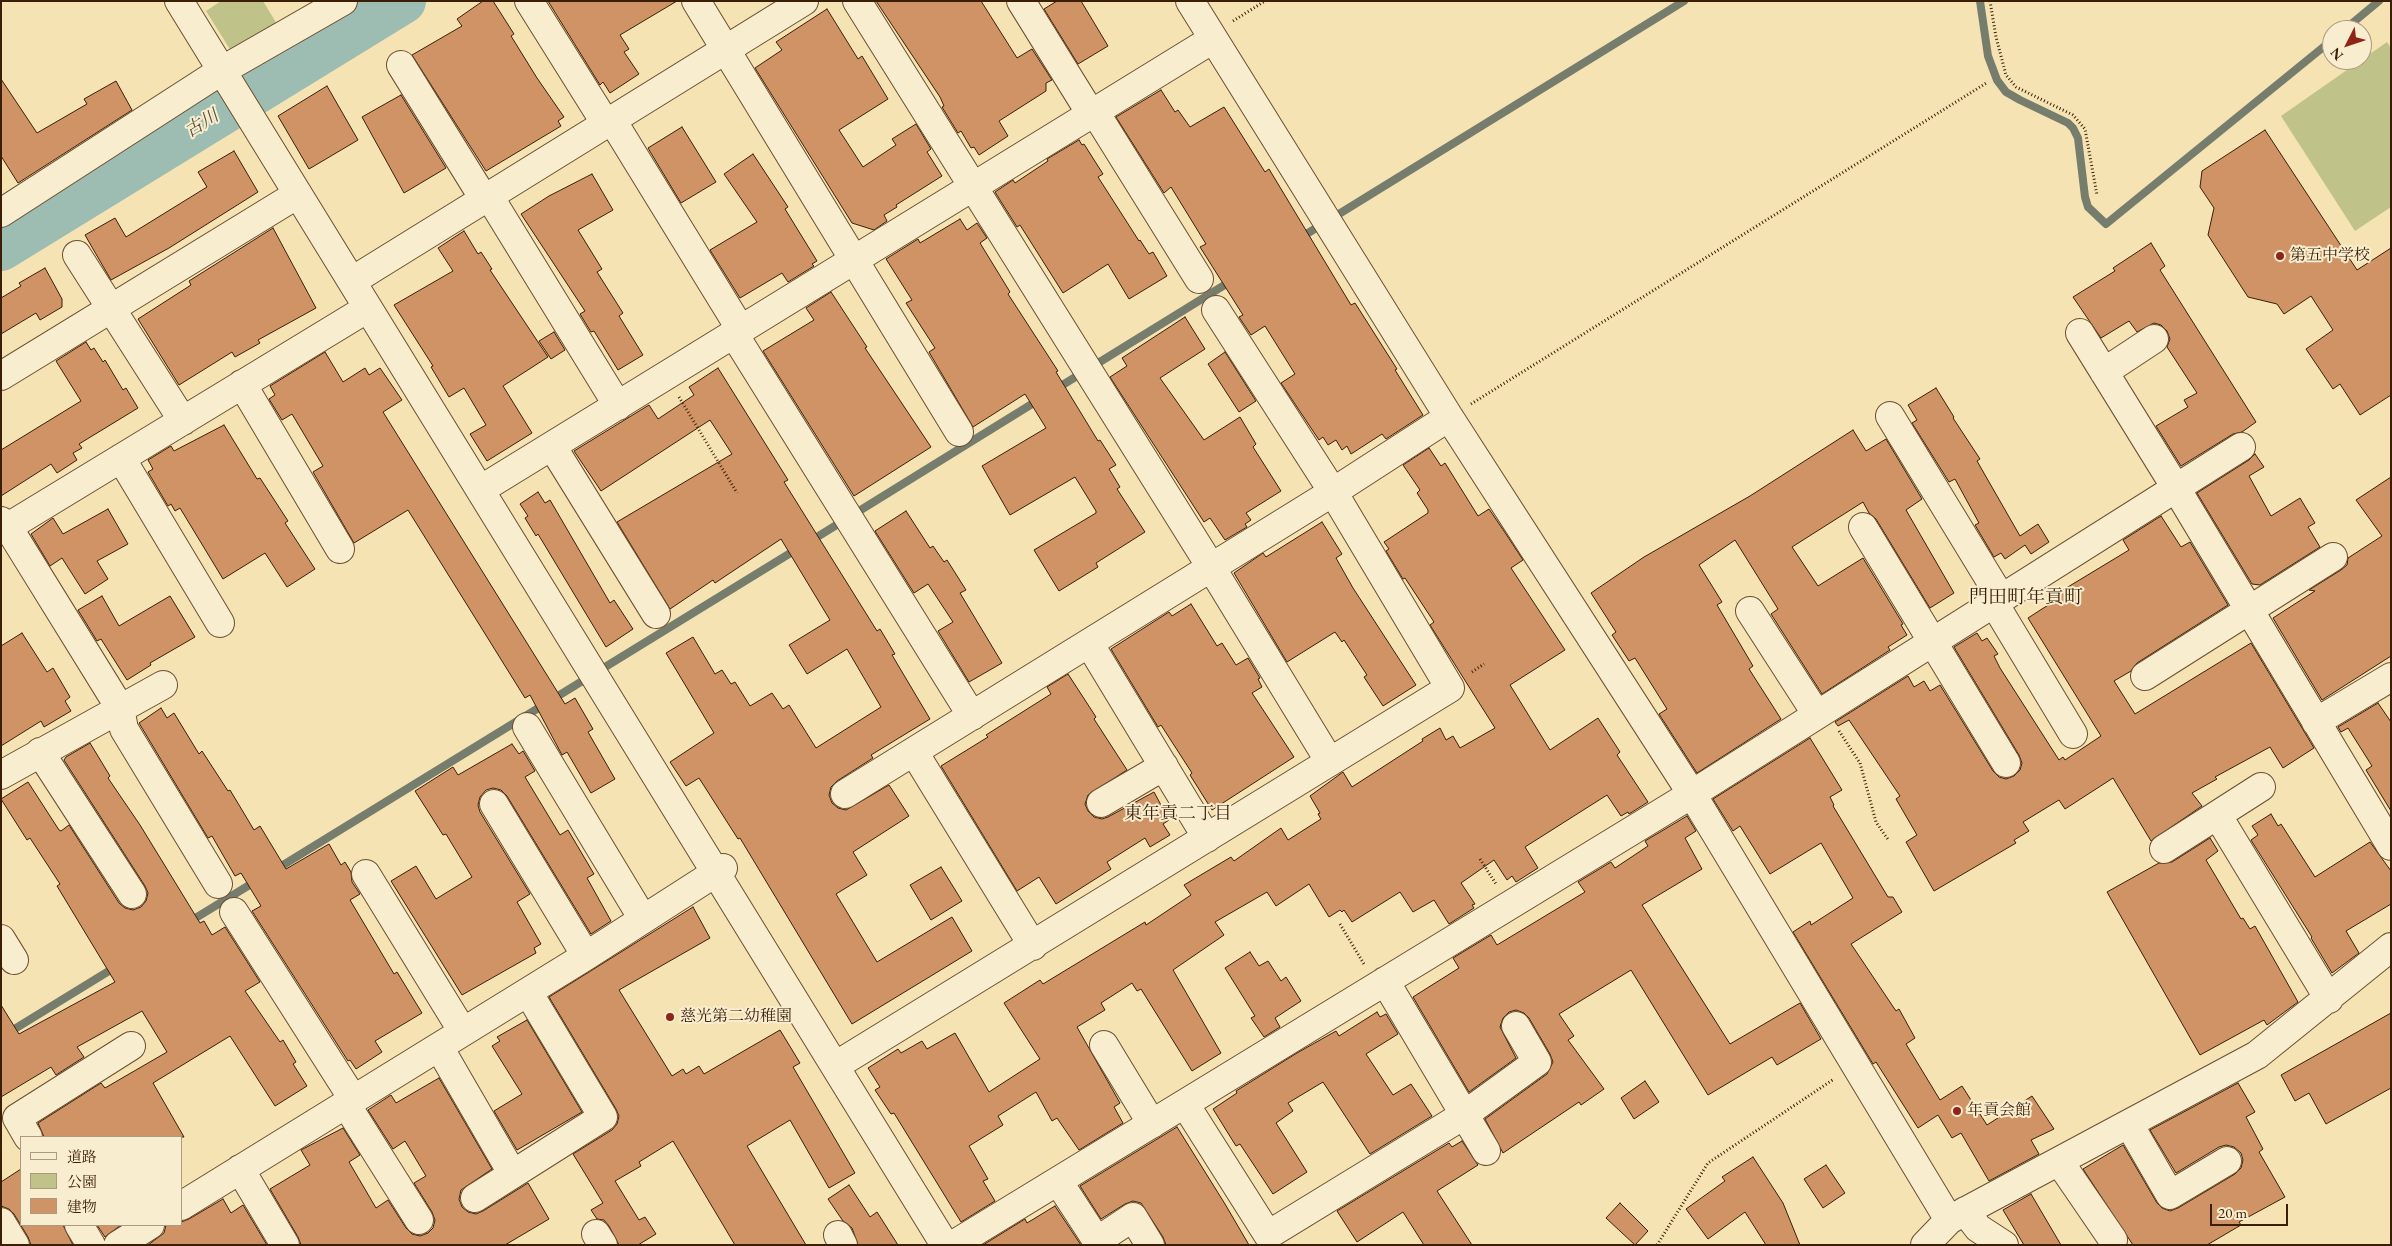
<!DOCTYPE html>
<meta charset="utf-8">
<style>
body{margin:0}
#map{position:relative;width:2392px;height:1246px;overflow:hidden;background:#f5e3b3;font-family:"EB Garamond","Noto Serif JP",serif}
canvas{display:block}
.frame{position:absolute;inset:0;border:2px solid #3b1e06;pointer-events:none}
.legend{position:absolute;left:20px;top:1136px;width:162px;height:90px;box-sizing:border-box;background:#f8edce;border:1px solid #ac9a7e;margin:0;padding:6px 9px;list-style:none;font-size:15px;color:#3b1e06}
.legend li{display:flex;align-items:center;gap:10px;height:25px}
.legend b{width:25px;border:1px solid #ac9a7e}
.north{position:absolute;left:2322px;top:20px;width:50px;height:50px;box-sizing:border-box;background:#f8edce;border:1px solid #ac9a7e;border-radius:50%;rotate:229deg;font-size:14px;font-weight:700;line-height:20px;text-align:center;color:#3b1e06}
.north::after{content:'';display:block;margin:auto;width:18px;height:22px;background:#8f2418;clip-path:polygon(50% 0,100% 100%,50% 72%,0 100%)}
.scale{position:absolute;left:2210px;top:1204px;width:78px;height:22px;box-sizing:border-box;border:2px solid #3b1e06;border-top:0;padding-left:6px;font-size:15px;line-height:18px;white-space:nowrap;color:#3b1e06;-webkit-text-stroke:4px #f8edce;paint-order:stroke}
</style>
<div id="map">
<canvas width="2392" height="1246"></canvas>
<div class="frame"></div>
<ul class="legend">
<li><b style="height:6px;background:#f8edce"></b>道路</li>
<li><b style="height:14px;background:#c0c389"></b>公園</li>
<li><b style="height:14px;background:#d09366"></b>建物</li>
</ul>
<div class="north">N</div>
<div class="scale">20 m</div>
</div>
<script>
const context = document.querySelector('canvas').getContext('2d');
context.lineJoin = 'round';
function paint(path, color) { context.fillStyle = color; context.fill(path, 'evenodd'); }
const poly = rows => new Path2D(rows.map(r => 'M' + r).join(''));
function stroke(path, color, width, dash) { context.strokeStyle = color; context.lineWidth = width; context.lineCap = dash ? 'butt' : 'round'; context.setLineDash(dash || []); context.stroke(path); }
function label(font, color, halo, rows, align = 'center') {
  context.font = font + ' "EB Garamond","Noto Serif JP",serif'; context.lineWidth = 4; context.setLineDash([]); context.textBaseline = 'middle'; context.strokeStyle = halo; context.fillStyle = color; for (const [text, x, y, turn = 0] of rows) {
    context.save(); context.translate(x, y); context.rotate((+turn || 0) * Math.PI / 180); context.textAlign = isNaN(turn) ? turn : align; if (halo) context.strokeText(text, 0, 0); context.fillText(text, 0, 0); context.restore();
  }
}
const green = poly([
 [221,1,263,1,277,24,231,51,206,11],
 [2387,42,2391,48,2391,207,2355,231,2281,116]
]);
const stream = poly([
 [1980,1,1988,56,1997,80,2006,92,2020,100,2068,123,2073,128,2078,138,2085,197,2088,207,2106,224,2332,40],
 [2344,30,2379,1],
 [1300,238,1684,1],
 [1056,389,1231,281],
 [809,542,1040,399],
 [275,870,797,549],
 [189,922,256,881],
 [8,1033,117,966]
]);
const river = poly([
 [1,248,403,1]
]);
const building = poly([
 [483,1,493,1,514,34,511,36,537,78,564,117,558,121,561,126,486,171,412,55,462,26,457,19,483,1],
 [548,1,677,1,620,35,629,49,624,52,639,74,610,93,603,82,600,85,548,1],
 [876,1,981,1,1017,58,1032,49,1052,80,1046,83,1046,91,999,121,1008,136,979,155,974,147,971,148,961,131,958,133,942,107,944,106,940,97,876,1],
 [1057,1,1081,1,1108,46,1078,64,1044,9,1057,1],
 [827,9,858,59,862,56,888,99,839,130,863,167,896,145,892,139,916,124,931,149,927,152,942,176,896,205,897,207,884,215,887,221,874,230,852,223,755,68,782,50,776,42,827,9],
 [1,79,37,133,87,104,84,99,116,81,132,110,18,183,1,156,1,79],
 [327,86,358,140,309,169,278,116,327,86],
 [1161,90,1175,112,1178,110,1190,127,1224,107,1265,172,1269,169,1351,305,1355,303,1397,369,1395,370,1423,415,1386,439,1382,434,1351,454,1347,446,1342,450,1336,440,1328,445,1323,437,1319,440,1281,383,1295,374,1265,326,1251,335,1239,317,1243,315,1200,247,1206,244,1171,187,1164,193,1116,117,1161,90],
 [401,95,446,168,404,193,362,117,401,95],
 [682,127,716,182,681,203,648,148,682,127],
 [2265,130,2357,270,2391,248,2391,395,2360,415,2340,384,2333,389,2306,349,2333,330,2311,296,2284,314,2277,304,2248,297,2208,235,2214,208,2200,187,2202,171,2265,130],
 [1079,140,1082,145,1084,144,1103,174,1098,177,1139,241,1140,240,1149,254,1153,252,1167,276,1129,299,1108,264,1063,293,1020,225,1017,227,995,192,1013,180,1015,183,1048,161,1047,159,1079,140],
 [234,151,258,192,169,248,111,280,85,235,115,218,126,237,207,187,198,172,234,151],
 [753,154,788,207,785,209,817,261,812,264,814,266,788,282,782,273,740,298,710,250,757,222,724,174,753,154],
 [592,174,613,210,578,230,602,269,597,272,623,313,619,316,643,355,618,370,594,331,591,332,580,314,585,311,521,214,549,196,592,174],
 [960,219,967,230,977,223,987,238,980,243,1010,292,1008,294,1058,371,1056,372,1098,441,1100,440,1116,465,1109,469,1120,487,1117,489,1145,532,1096,563,1098,567,1059,591,1034,550,1096,513,1096,511,1075,477,1010,515,982,466,1046,428,1025,394,973,427,929,352,935,348,906,303,912,300,886,259,918,239,920,243,960,219],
 [273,228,316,308,258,340,260,343,235,357,232,352,179,385,138,319,191,285,189,281,273,228],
 [464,231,478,254,481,252,492,269,490,270,548,357,503,386,532,433,487,461,470,434,486,425,464,388,449,397,431,367,433,366,394,305,453,271,438,248,464,231],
 [2151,243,2165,266,2160,270,2256,422,2242,432,2233,434,2181,466,2156,426,2188,407,2184,400,2197,393,2167,347,2170,339,2167,331,2161,325,2154,323,2137,332,2129,321,2101,338,2073,297,2115,271,2113,268,2151,243],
 [45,268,62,299,62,307,40,320,36,313,1,334,1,298,21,286,19,283,45,268],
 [831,292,867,347,865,348,931,447,854,496,763,351,814,320,806,308,831,292],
 [1185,317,1205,349,1160,378,1204,440,1240,417,1256,444,1253,447,1281,491,1246,513,1251,520,1245,524,1247,527,1225,540,1210,518,1204,522,1110,377,1127,366,1122,358,1185,317],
 [554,332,565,350,551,359,539,341,554,332],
 [86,342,91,350,94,348,103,362,105,360,123,390,126,388,138,408,79,444,82,448,73,453,77,460,57,473,51,464,1,496,1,450,81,401,56,361,86,342],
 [325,352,343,382,365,368,369,375,380,368,402,400,383,412,565,704,575,698,593,729,588,732,615,779,591,793,567,752,562,755,530,695,525,698,408,510,354,543,313,472,323,466,292,414,282,420,269,399,275,395,270,386,325,352],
 [1225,352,1256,401,1239,412,1208,364,1225,352],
 [718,368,788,480,784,482,877,631,880,629,895,654,892,655,930,719,871,755,873,758,837,781,831,787,829,795,832,803,838,808,846,810,889,785,909,816,853,852,867,875,836,894,877,962,952,917,972,951,852,1024,740,838,738,839,699,778,686,786,670,762,714,733,666,653,693,637,715,674,722,670,731,684,735,682,750,706,772,693,783,709,789,705,816,748,881,707,847,649,807,674,789,645,830,620,781,539,715,583,713,580,670,609,617,522,732,454,710,420,601,491,574,451,649,405,658,419,694,395,689,387,718,368],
 [1936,388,1954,417,1953,418,1980,459,1977,461,2020,536,2038,524,2049,542,2031,554,2025,545,2005,559,2001,553,1994,557,1975,525,1979,523,1955,479,1949,482,1912,423,1917,420,1908,405,1936,388],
 [224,425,257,479,260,478,288,521,285,523,315,569,287,587,265,553,223,579,180,508,175,511,171,504,168,506,148,472,153,469,148,460,171,446,174,451,224,425],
 [1853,430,1866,451,1886,439,1922,499,1906,510,1954,593,1930,608,1876,519,1869,513,1863,502,1792,547,1818,586,1863,558,1903,624,1901,625,1907,635,1888,647,1890,650,1822,694,1771,614,1778,609,1735,540,1699,565,1722,602,1717,605,1753,666,1749,669,1781,719,1697,773,1659,714,1667,709,1635,658,1629,661,1612,635,1616,632,1591,593,1644,557,1750,496,1853,430],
 [1429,448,1441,466,1445,463,1478,516,1489,509,1506,534,1523,560,1511,568,1565,650,1510,685,1550,750,1598,718,1620,752,1617,755,1648,802,1629,814,1628,812,1621,816,1607,795,1525,847,1538,868,1516,882,1512,876,1507,880,1494,860,1461,883,1475,904,1472,905,1474,908,1449,924,1434,900,1413,912,1400,892,1352,922,1344,910,1342,912,1340,910,1329,917,1309,884,1276,906,1267,892,1215,922,1224,935,1173,970,1221,1053,1192,1071,1141,989,1137,991,1132,983,1101,1003,1105,1010,1077,1027,1120,1103,1114,1107,1123,1123,1079,1150,1057,1118,1052,1121,1036,1092,998,1116,1003,1125,969,1146,988,1179,983,1181,995,1201,961,1222,894,1113,891,1114,875,1090,880,1087,868,1068,898,1049,901,1053,922,1041,927,1049,955,1033,989,1092,1040,1059,1004,1003,1040,980,1043,984,1145,922,1146,925,1191,895,1184,885,1231,857,1234,861,1281,828,1288,840,1321,819,1318,814,1320,813,1310,796,1343,772,1352,787,1423,741,1422,739,1440,728,1446,740,1453,736,1460,748,1495,728,1430,625,1434,622,1405,578,1403,579,1386,551,1389,549,1384,542,1428,513,1428,510,1417,493,1420,490,1403,465,1429,448],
 [2255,454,2264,467,2249,476,2271,516,2300,498,2315,523,2308,527,2320,547,2260,585,2252,584,2197,493,2249,460,2255,454],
 [2391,477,2391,656,2322,700,2273,618,2315,591,2309,590,2341,570,2347,565,2348,558,2382,536,2356,500,2391,477],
 [538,492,545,503,550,500,610,603,614,600,633,629,606,647,538,534,536,536,525,518,528,516,520,504,538,492],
 [108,509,128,544,97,561,108,579,85,594,62,558,50,566,31,534,53,518,63,534,108,509],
 [906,511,930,548,933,546,944,562,947,560,966,590,960,593,1002,663,969,682,938,631,953,622,928,584,914,593,875,531,906,511],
 [2161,516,2181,547,2190,542,2228,605,2137,663,2131,671,2114,681,2135,714,2251,643,2314,748,2283,768,2270,747,2215,777,2217,779,2192,793,2202,806,2151,841,2113,778,2065,809,2059,800,2023,822,2029,831,2014,840,2016,843,1934,891,1906,842,1917,835,1896,799,1900,796,1849,720,1838,726,1835,722,1908,676,1914,687,1924,681,1930,691,1940,685,1993,771,1999,777,2006,779,2014,776,2020,770,2022,763,2019,755,1954,647,1977,633,1982,641,1987,638,1998,654,1994,656,2000,668,2059,760,2063,757,2065,760,2101,736,2028,618,2056,600,2053,596,2129,550,2123,540,2161,516],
 [1322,522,1342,554,1336,558,1353,588,1416,685,1383,706,1364,677,1367,675,1344,640,1342,642,1335,632,1287,662,1234,573,1263,553,1266,557,1322,522],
 [102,596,119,626,170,596,195,637,150,663,151,665,127,680,101,639,97,641,78,610,102,596],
 [1191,604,1217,646,1222,643,1236,665,1248,658,1260,678,1258,679,1262,687,1252,693,1294,757,1212,810,1190,775,1192,773,1161,725,1158,727,1111,649,1169,612,1172,616,1191,604],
 [22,633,47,672,53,668,70,697,65,701,71,711,44,727,41,721,1,746,1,646,22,633],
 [1068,674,1096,717,1094,719,1127,770,1088,795,1085,804,1088,811,1094,817,1102,819,1108,817,1154,792,1169,820,1163,824,1170,835,1150,847,1145,838,1107,862,1111,869,1056,904,1039,877,1017,891,941,766,988,737,986,735,1051,694,1047,687,1068,674],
 [2378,703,2391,722,2391,811,2366,770,2372,766,2348,728,2341,732,2338,727,2378,703],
 [161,708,167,718,174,713,199,754,202,751,228,791,230,790,254,830,260,826,286,869,329,844,341,865,345,862,351,872,352,882,360,894,350,900,394,974,397,972,422,1013,375,1041,382,1052,356,1069,350,1060,348,1061,252,911,261,906,241,873,235,876,212,836,208,838,139,723,161,708],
 [1810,738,1842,790,1830,797,1834,805,1833,806,1888,897,1893,897,1902,912,1851,944,1896,1011,1899,1009,1915,1038,1906,1044,1940,1100,1962,1086,1987,1125,2032,1096,2054,1129,2031,1140,2039,1154,1989,1181,1961,1133,1952,1138,1938,1115,1918,1128,1876,1062,1873,1064,1793,932,1810,921,1811,925,1853,898,1821,843,1770,874,1740,826,1733,831,1713,799,1810,738],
 [90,743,110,776,108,778,140,825,200,923,204,921,212,935,225,927,260,982,245,991,280,1042,283,1040,296,1062,293,1064,307,1086,275,1106,230,1036,153,1083,184,1137,44,1137,38,1123,101,1083,105,1088,167,1052,142,1011,77,1047,84,1057,56,1075,51,1067,1,1097,1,1005,19,1034,115,982,57,886,60,884,30,838,27,840,1,799,28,782,59,830,61,831,69,825,119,903,125,908,133,910,141,907,146,901,148,893,145,886,64,760,66,757,90,743],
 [512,744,519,754,523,751,535,771,525,777,560,835,568,830,594,874,587,878,611,921,591,934,507,796,501,790,493,788,486,790,480,797,478,805,480,812,530,894,517,902,541,944,534,948,536,953,462,995,391,881,416,866,436,899,472,877,446,834,443,835,415,791,453,767,458,775,512,744],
 [2271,814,2278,826,2281,824,2315,877,2370,842,2391,871,2391,904,2346,931,2359,953,2332,973,2311,938,2312,937,2251,840,2258,835,2252,826,2271,814],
 [1687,816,1696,831,1685,838,1702,869,1642,905,1730,1044,1800,1003,1821,1039,1777,1065,1772,1057,1708,1095,1631,970,1559,1014,1574,1036,1568,1040,1604,1089,1581,1105,1579,1102,1503,1153,1485,1119,1547,1074,1553,1062,1550,1054,1529,1018,1524,1013,1516,1010,1509,1012,1503,1018,1500,1027,1516,1058,1469,1092,1413,997,1459,968,1453,958,1491,935,1497,945,1585,892,1578,882,1611,862,1615,868,1648,846,1645,841,1687,816],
 [2210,838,2218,851,2206,860,2241,919,2243,918,2250,929,2255,926,2298,1002,2267,1025,2264,1020,2200,1055,2107,892,2159,863,2172,862,2210,838],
 [941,867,962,901,931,920,910,885,941,867],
 [693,907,710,938,619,990,672,1076,683,1069,686,1074,699,1066,704,1074,780,1030,800,1063,793,1067,855,1173,829,1188,790,1120,747,1146,806,1245,735,1245,673,1141,639,1162,641,1166,615,1181,639,1220,645,1217,656,1234,638,1245,619,1245,609,1226,604,1220,597,1219,591,1210,603,1203,573,1154,612,1130,617,1124,619,1116,616,1109,549,997,693,907],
 [1250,952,1259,966,1268,961,1281,981,1286,977,1301,1001,1275,1018,1280,1027,1264,1037,1251,1018,1255,1016,1225,968,1250,952],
 [1377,1012,1380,1017,1386,1014,1398,1034,1366,1054,1393,1095,1411,1084,1432,1116,1370,1154,1323,1082,1288,1103,1293,1111,1276,1123,1307,1172,1273,1194,1240,1144,1236,1146,1213,1109,1237,1093,1236,1091,1297,1053,1336,1031,1339,1036,1377,1012],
 [2391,1013,2391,1088,2326,1124,2309,1093,2295,1101,2281,1075,2391,1013],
 [527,1020,582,1112,517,1150,494,1111,522,1094,492,1046,500,1041,497,1037,527,1020],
 [439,1078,492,1169,461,1190,459,1199,462,1207,468,1212,476,1214,483,1211,528,1183,549,1219,505,1245,301,1245,298,1237,270,1189,310,1165,301,1150,343,1128,360,1155,349,1162,376,1208,388,1200,406,1228,412,1234,420,1236,428,1233,433,1228,435,1220,432,1212,414,1183,426,1176,405,1141,393,1149,368,1110,391,1095,396,1103,439,1078],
 [1645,1081,1659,1102,1634,1119,1621,1098,1645,1081],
 [2238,1083,2255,1112,2246,1117,2263,1149,2259,1152,2285,1197,2239,1222,2241,1225,2207,1245,2133,1245,2083,1169,2123,1145,2157,1203,2162,1208,2170,1211,2178,1208,2235,1174,2241,1168,2243,1160,2241,1153,2234,1147,2226,1145,2219,1147,2176,1173,2150,1130,2238,1083],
 [1177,1127,1225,1204,1249,1245,1166,1245,1163,1237,1141,1203,1133,1201,1125,1204,1101,1219,1080,1186,1177,1127],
 [1462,1141,1478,1165,1437,1191,1472,1245,1424,1245,1403,1212,1357,1242,1337,1211,1449,1143,1452,1147,1462,1141],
 [1753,1157,1783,1203,1800,1245,1766,1245,1745,1212,1708,1239,1686,1209,1725,1181,1722,1177,1753,1157],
 [1826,1165,1845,1193,1823,1208,1804,1179,1826,1165],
 [21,1169,21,1225,63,1225,73,1245,31,1245,28,1237,14,1214,9,1209,1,1206,1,1182,21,1169],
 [849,1185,870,1217,877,1212,898,1245,858,1245,852,1228,843,1221,828,1199,849,1185],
 [2031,1194,2061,1245,2024,1245,2003,1210,2031,1194],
 [223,1199,231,1213,243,1205,267,1245,148,1245,164,1233,166,1225,181,1225,181,1222,189,1219,223,1199],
 [1620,1203,1648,1231,1635,1245,1606,1218,1620,1203],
 [1055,1206,1081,1245,983,1245,1025,1219,1027,1223,1055,1206],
 [97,1225,121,1225,105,1237,97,1225]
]);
const path = poly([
 [1990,1,1996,37,2006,75,2016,87,2073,115,2085,129,2097,195],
 [1233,21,1265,1],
 [679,397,737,493],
 [1471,404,1988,82],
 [1472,672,1484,664],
 [1839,731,1860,763,1876,822,1889,841],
 [1480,859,1496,884],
 [1340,924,1364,964],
 [1657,1245,1708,1163,1834,1079]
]);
const minor = poly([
 [179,1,945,1245],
 [529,1,606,124],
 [696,1,959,432],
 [857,1,1211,567,1330,762],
 [1021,1,1091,114],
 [1190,1,1449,417,1692,794,1949,1220],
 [401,65,484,199],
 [1095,112,1199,279],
 [612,120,741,330],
 [489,196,618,406],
 [1,213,221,71,343,1],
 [77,255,183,421],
 [352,281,804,1],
 [2080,333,2176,488,2391,846],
 [734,334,972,716],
 [2104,372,2154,339],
 [1,376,298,194],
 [242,384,340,549],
 [1890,416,2001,598],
 [552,446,656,614],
 [121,458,220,623],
 [480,490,1213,39],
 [1,521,8,527,120,708,124,729,218,884],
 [8,527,368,308],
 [1863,527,2006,763],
 [1994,603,2073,734],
 [1750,611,1817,715],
 [1089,643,1207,838],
 [2145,676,2333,557],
 [2316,722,2391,677],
 [527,727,643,919],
 [40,752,132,894],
 [914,752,1033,946],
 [1,775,163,685],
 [845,794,1333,492,1449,417],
 [1101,803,1164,766],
 [494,804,586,956],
 [2218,816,2329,999],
 [2164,849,2261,787],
 [366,874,463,1032],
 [234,912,353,1099],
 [1,939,14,960],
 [1385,981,1486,1151],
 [1104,1045,1152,1124],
 [439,1047,512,1173],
 [835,1066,1450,688,1333,492,1216,310],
 [346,1104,419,1220],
 [1185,1104,1268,1235,1464,1115,1537,1062,1516,1026],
 [2129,1124,2170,1195,2227,1161],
 [28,1137,17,1118,131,1046],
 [2059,1161,2113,1240],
 [240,1169,285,1245],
 [1058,1181,1097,1241,1133,1217,1150,1245],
 [475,1198,603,1117,528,992],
 [181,1206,586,956,723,868],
 [1965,1211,1978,1228,2004,1245],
 [1,1222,15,1245],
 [79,1225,91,1245],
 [596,1234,603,1245],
 [838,1235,843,1245],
 [118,1245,150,1225],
 [953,1245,1692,794,2241,447],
 [1925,1245,1949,1220,2257,1055,2391,947]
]);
const markers = [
 [2280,256,5,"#8f2418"],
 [670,1017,5,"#8f2418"],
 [1957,1111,5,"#8f2418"]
];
const poiNames = [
 ["第五中学校",2290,256],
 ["慈光第二幼稚園",680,1017],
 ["年貢会館",1967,1111]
];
const waterNames = [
 ["古川",202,124,-32]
];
const neighbourhoodNames = [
 ["東年貢二丁目",1178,814]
];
const quarterNames = [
 ["門田町年貢町",2026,598]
];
paint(green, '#c0c389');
stroke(stream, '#767d6d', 8);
stroke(river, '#9dbdb2', 46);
paint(building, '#d09366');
stroke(building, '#3b1e06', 1);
stroke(minor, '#6a4f31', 30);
stroke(path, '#3b1e06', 3, [1, 2.5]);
stroke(minor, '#f8edce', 28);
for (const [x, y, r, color] of markers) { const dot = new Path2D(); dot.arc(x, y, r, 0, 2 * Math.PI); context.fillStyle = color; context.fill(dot); stroke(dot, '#f8edce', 2); }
label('16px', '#3b1e06', '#f8edce', poiNames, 'left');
label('italic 18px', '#584e3a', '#f8edce', waterNames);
label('18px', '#3b1e06', '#f8edce', neighbourhoodNames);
label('19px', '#3b1e06', '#f8edce', quarterNames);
</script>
